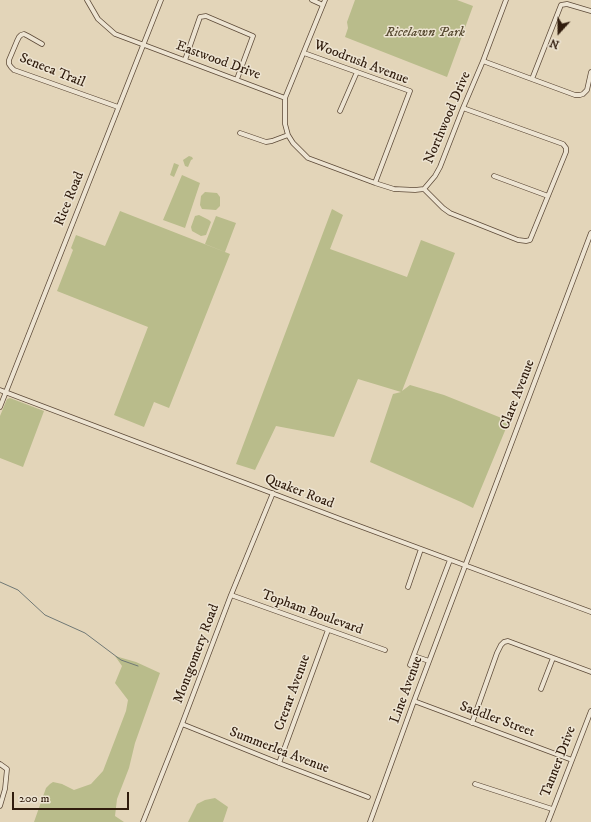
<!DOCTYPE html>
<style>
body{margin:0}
#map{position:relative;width:591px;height:822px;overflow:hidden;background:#e3d5b9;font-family:"IM FELL DW Pica",serif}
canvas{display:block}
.north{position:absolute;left:539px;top:12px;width:40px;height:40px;-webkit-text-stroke:3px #ede4d2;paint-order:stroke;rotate:201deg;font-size:11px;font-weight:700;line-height:16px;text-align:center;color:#301c0d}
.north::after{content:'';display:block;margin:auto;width:14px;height:18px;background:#301c0d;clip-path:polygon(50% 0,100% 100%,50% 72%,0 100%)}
.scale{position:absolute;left:12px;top:792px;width:117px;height:18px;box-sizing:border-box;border:2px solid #301c0d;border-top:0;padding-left:5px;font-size:12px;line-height:14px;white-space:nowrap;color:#301c0d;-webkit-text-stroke:3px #ede4d2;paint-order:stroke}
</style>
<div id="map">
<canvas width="591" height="822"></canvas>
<div class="north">N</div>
<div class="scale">200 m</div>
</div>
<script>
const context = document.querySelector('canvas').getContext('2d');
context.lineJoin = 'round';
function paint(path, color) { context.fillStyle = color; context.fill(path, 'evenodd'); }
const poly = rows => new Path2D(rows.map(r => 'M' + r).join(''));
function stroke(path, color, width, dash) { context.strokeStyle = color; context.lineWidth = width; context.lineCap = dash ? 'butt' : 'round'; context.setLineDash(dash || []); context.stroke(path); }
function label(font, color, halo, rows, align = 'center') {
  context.font = font + ' "IM FELL DW Pica",serif'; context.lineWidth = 3; context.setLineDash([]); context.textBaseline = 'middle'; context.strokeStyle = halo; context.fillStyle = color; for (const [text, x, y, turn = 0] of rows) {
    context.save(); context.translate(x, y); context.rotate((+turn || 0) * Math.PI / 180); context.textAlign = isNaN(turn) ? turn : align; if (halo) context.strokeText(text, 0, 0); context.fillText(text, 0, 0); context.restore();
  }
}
const green = poly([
 [355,0,457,0,473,6,447,77,345,37,348,28,347,22],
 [189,156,192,157,193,159,191,160,188,167,185,166,183,160],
 [174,163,179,165,174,177,170,175],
 [182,175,200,183,185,228,163,220],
 [205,192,217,193,220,197,220,206,216,210,202,209,200,205,201,196],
 [332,209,343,215,330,249,407,277,421,240,455,253,402,391,410,385,444,395,509,421,473,508,461,502,370,462,393,394,401,392,358,379,334,437,276,426,255,470,236,464],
 [120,211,230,254,169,408,154,402,144,427,114,415,148,327,57,291,73,250,71,248,76,235,105,246],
 [199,215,209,220,211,222,206,235,201,236,192,231,191,227,195,216],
 [216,216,236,223,225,252,205,244],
 [10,398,44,411,23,467,0,458,0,416,7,399],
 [115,656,136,662,160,673,135,743,129,768,117,799,115,816,124,822,34,822,46,788,50,784,53,782,62,784,74,790,91,784,103,771,126,711,128,700,115,683,122,666],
 [215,798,228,807,223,822,188,822,197,804,205,800]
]);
const stream = poly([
 [0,582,18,590,45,615,85,633,121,660,138,666]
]);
const minor = poly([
 [87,0,98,19,115,34,285,98],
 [312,0,323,5],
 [325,0,285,98,285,124,288,135,293,143,308,158,375,183,394,189,415,190,424,189,435,176,440,167,463,108,483,61,506,0],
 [42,44,28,36,24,34,21,35,19,37,17,41,9,60,9,64,11,67,14,70,118,107],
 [304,53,410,91,375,183],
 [185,60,200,17,206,16,253,36,237,79],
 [483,61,575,95,580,95,583,94,587,90,591,72],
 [532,79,561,5,567,4,591,11],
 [340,111,357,72],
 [240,133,266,142,272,141,288,135],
 [494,176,548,196],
 [424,189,443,208,450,213,518,240,526,241,530,240,566,152,566,148,563,144,463,108],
 [0,390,343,520,591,612],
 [0,407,161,0],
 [408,587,421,549],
 [231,595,385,650],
 [414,656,429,661],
 [410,665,450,560],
 [541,689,553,658],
 [414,701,572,760],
 [472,723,497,653,501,645,504,642,508,641,591,672],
 [182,724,279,763,368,797],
 [279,763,328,630],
 [0,764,7,769,5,789,0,806],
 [475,784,552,809],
 [143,822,182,724,231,595,273,493],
 [370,822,414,701,591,233],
 [548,822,591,711]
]);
const parkNames = [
 ["Ricelawn Park",425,33]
];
const streetNames = [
 ["Eastwood Drive",218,61,20],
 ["Woodrush Avenue",361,63,21],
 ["Seneca Trail",52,71,22],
 ["Northwood Drive",448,118,-67],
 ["Rice Road",70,199,-68],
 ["Clare Avenue",518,395,-69],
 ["Quaker Road",299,492,21],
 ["Topham Boulevard",312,613,20],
 ["Montgomery Road",197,654,-69],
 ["Line Avenue",407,690,-70],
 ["Crerar Avenue",293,693,-70],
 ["Saddler Street",497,720,20],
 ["Summerlea Avenue",279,751,21],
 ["Tanner Drive",559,762,-69]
];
paint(green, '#b9bc8b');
stroke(stream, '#707875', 1);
stroke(minor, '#5d4a38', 5.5);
stroke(minor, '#ede4d2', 4);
label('italic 14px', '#594c33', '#ede4d2', parkNames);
label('14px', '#301c0d', '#ede4d2', streetNames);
</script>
